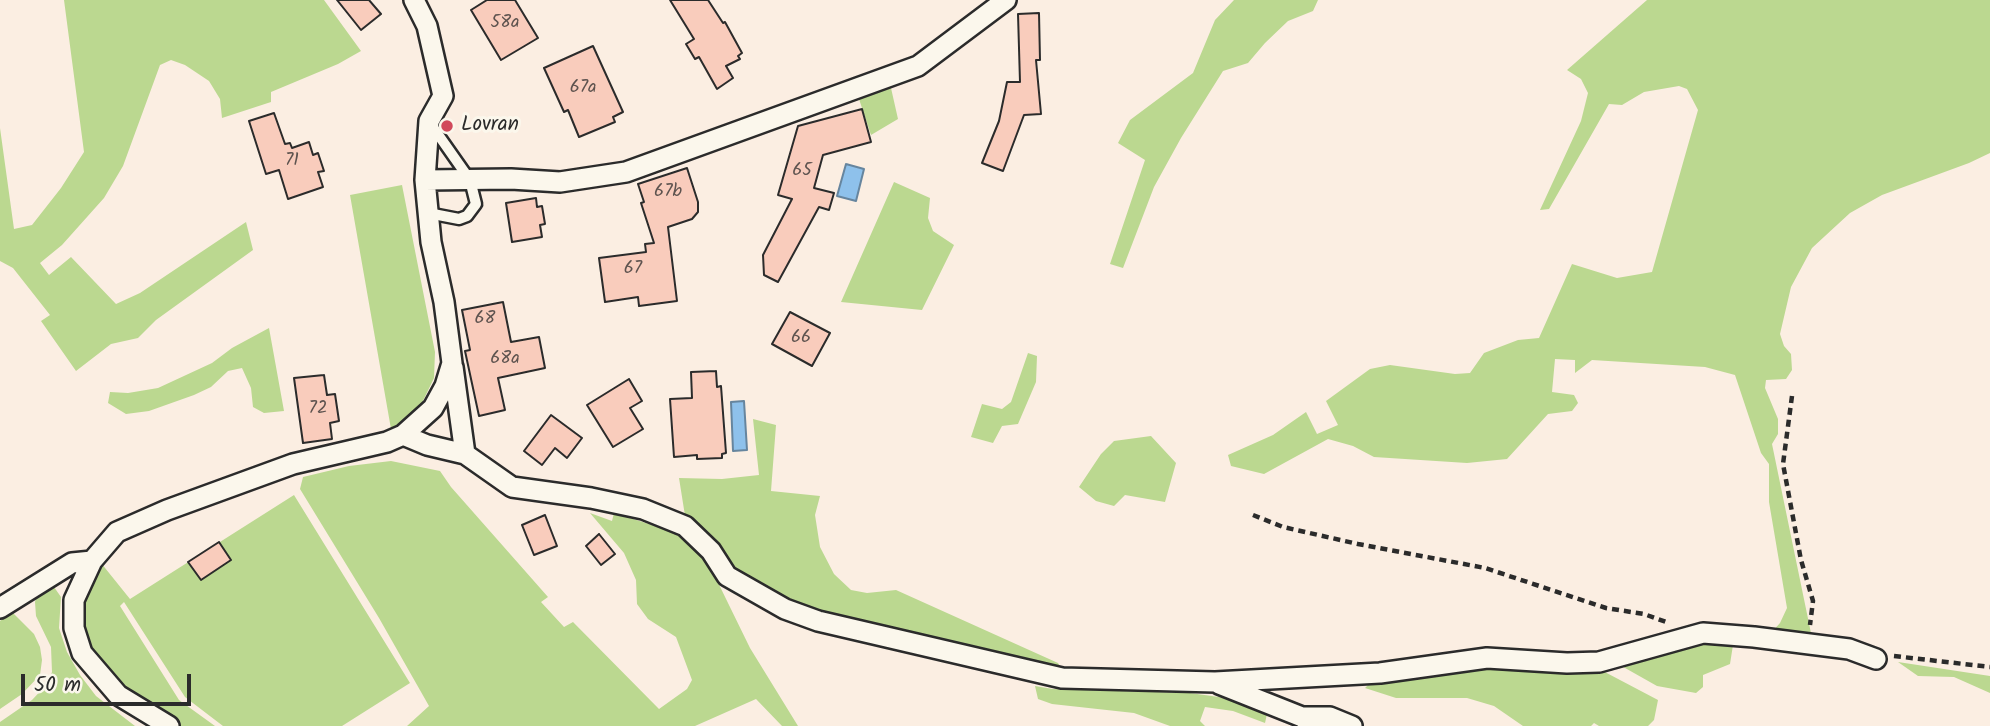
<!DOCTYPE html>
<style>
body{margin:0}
#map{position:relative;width:1990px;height:726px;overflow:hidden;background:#fbeee2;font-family:Kalam,sans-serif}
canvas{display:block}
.scale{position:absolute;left:21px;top:674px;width:170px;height:32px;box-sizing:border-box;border:4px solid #2b2b2b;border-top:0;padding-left:9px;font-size:21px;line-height:24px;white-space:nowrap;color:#2b2b2b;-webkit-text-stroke:5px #fbf7ec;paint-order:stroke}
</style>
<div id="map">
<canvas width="1990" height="726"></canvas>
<div class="scale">50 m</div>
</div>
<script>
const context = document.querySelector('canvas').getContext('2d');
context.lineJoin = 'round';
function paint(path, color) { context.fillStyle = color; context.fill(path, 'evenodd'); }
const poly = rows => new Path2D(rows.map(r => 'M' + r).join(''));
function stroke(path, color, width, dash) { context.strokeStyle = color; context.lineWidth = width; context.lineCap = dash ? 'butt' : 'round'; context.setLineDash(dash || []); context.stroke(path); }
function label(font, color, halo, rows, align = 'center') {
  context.font = font + ' Kalam,sans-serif'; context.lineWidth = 6; context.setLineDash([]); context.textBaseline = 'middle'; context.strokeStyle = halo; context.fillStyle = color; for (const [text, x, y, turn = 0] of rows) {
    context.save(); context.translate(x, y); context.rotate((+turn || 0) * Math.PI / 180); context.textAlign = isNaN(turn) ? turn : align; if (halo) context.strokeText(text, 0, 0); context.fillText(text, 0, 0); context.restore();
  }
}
const green = poly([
 [64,0,324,0,361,51,338,64,271,92,271,102,222,118,220,99,209,81,185,65,171,60,160,65,123,166,104,198,62,245,40,263,49,275,71,257,116,304,140,293,246,222,253,250,156,320,138,338,111,344,76,371,41,321,50,315,13,268,0,261,0,128,14,229,32,225,61,188,84,152],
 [1234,0,1318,0,1313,11,1288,21,1265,43,1248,63,1223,71,1181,138,1154,187,1123,268,1110,264,1145,160,1118,143,1130,120,1193,73,1215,20],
 [1647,0,1990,0,1990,153,1969,163,1882,195,1850,213,1812,248,1791,287,1780,334,1784,346,1791,354,1792,370,1786,379,1766,380,1765,388,1778,419,1778,434,1772,444,1812,638,1771,633,1780,623,1787,608,1769,502,1769,464,1761,453,1735,375,1705,367,1592,360,1575,373,1575,360,1555,359,1552,392,1574,395,1578,403,1572,411,1548,414,1507,459,1467,463,1374,457,1353,446,1328,439,1264,474,1231,466,1228,455,1273,435,1306,412,1317,434,1338,425,1326,401,1370,369,1390,365,1455,374,1470,373,1484,353,1518,340,1539,338,1572,264,1617,278,1652,272,1698,110,1687,89,1679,86,1644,92,1622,105,1609,104,1549,209,1540,210,1581,121,1588,93,1581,79,1567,70],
 [891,88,898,119,871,135,859,99],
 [894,182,930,198,928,218,933,231,954,245,922,310,841,302],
 [402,185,435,352,434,378,421,405,408,419,391,429,350,195],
 [269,328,284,411,264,413,253,407,251,388,242,368,228,371,211,387,194,395,149,411,126,414,108,403,110,392,128,393,158,388,212,363,232,348],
 [1028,353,1037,356,1036,382,1018,424,1002,426,993,443,971,437,982,404,1002,409,1011,402],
 [753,419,776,425,771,491,820,496,815,515,820,547,834,574,851,590,867,593,896,590,1058,663,1062,670,820,613,766,594,737,579,686,522,679,478,722,479,759,475],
 [1151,436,1176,463,1165,502,1125,495,1114,506,1096,501,1079,487,1101,454,1114,441],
 [391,461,440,471,451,487,548,597,541,602,564,627,573,622,659,709,687,689,692,680,676,637,648,619,637,604,636,580,624,553,590,513,612,521,614,513,665,529,681,537,706,558,750,648,798,726,782,726,756,699,695,726,407,726,429,706,379,618,300,489,303,477,349,466],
 [294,495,410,683,342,726,223,726,185,697,124,602,120,606,179,700,215,726,177,726,137,701,92,656,82,631,84,603,97,558,130,599],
 [45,584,54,587,61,597,59,628,67,652,80,675,96,696,135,726,0,726,0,722,32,700,47,684,52,672,51,647,36,616,35,602,38,590],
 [11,611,34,634,40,647,42,660,40,675,22,694,0,709,0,621],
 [1685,642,1733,645,1730,664,1703,675,1703,687,1696,693,1657,686,1618,664],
 [1898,662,1990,676,1990,693,1954,677,1918,676],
 [1475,668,1569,672,1601,670,1658,700,1654,720,1648,726,1599,726,1594,723,1591,726,1523,726,1494,706,1467,698,1396,698,1365,688,1368,685],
 [1035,686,1053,689,1190,693,1226,698,1267,714,1265,723,1233,711,1205,707,1200,721,1205,726,1170,726,1134,713,1052,704,1038,699]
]);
const water = poly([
 [846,164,864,169,856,201,837,196,846,164],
 [744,401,747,450,733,451,731,402,744,401]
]);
const building = poly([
 [337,0,369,0,381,14,361,30,337,0],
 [487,0,515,0,538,38,501,60,471,10,487,0],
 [670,0,708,0,723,23,725,22,742,53,738,56,740,59,726,66,733,78,717,89,699,57,695,59,686,44,694,39,670,0],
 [1039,13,1040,60,1036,60,1041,114,1024,115,1003,171,982,163,999,121,1007,82,1020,82,1018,14,1039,13],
 [593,46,623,112,613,117,615,122,579,137,568,110,564,112,544,68,593,46],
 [862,109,871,142,823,155,814,188,834,193,829,210,819,207,778,282,764,275,763,255,792,199,778,195,798,126,862,109],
 [274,113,285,144,290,143,292,148,309,142,313,155,318,153,324,171,318,172,323,187,288,199,279,170,266,174,249,121,274,113],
 [687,168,698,202,698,212,692,219,668,227,677,301,639,306,638,297,605,302,599,258,646,252,645,244,654,243,641,203,644,202,638,184,687,168],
 [536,198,537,207,542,206,545,224,540,225,542,237,512,242,506,203,536,198],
 [503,302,511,342,539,337,545,368,498,378,505,410,479,416,465,351,470,350,462,310,503,302],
 [790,312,830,333,812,366,772,344,790,312],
 [716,371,717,387,721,386,726,453,722,454,722,458,697,459,697,455,674,457,670,399,692,398,691,372,716,371],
 [324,375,327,395,335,394,339,421,330,423,332,439,303,443,294,378,324,375],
 [629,379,642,401,630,408,643,429,613,447,587,405,629,379],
 [551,415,582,438,567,458,555,448,542,465,524,451,551,415],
 [545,515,557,546,534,555,522,525,545,515],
 [599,534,615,554,601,565,586,546,599,534],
 [219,542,231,560,201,580,188,562,219,542]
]);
const path = poly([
 [1792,396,1783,464,1801,560,1813,601,1810,625],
 [1253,515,1283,527,1358,544,1485,568,1606,608,1644,614,1666,622],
 [1894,656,1990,667]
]);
const service = poly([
 [428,213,459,219,467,216,476,204,470,180,430,123]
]);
const minor = poly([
 [425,180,511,179,560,182,626,172,918,66,1006,0],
 [453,367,465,454],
 [403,435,427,445,465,454,512,487,591,498,643,509,685,526,711,551,727,576,785,609,818,621,1062,678,1215,682,1380,673,1487,658,1567,663,1599,662,1703,633,1754,637,1849,649,1876,659],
 [0,608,72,563,92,561],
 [1219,684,1302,717,1315,726],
 [1302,717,1330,717,1352,726],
 [169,726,118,695,82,653,74,628,74,600,92,561,117,532,167,510,293,464,387,442,403,435,433,408,445,386,452,363,444,302,431,242,425,180,429,121,443,96,427,26,414,0]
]);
const markers = [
 [447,126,7,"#d1495b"]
];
const numberNames = [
 ["58a",505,24],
 ["67a",583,89],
 ["71",292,162],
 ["65",802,172],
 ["67b",668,193],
 ["67",633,270],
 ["68",485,320],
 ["66",801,339],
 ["68a",505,360],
 ["72",318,410]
];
const poiNames = [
 ["Lovran",461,126]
];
paint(green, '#bbd890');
paint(water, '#8ec1eb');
stroke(water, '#66859e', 2);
paint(building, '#f9ccbc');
stroke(building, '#2b2b2b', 2);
stroke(service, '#2b2b2b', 15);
stroke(minor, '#2b2b2b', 24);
stroke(path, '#2b2b2b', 4.5, [7, 5]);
stroke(service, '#fbf7ec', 10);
stroke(minor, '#fbf7ec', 19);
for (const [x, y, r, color] of markers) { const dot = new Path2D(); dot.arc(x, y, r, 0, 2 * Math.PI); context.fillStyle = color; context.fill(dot); stroke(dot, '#fbf7ec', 2.5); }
label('18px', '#5e534f', null, numberNames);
label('21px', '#2b2b2b', '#fbf7ec', poiNames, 'left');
</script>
